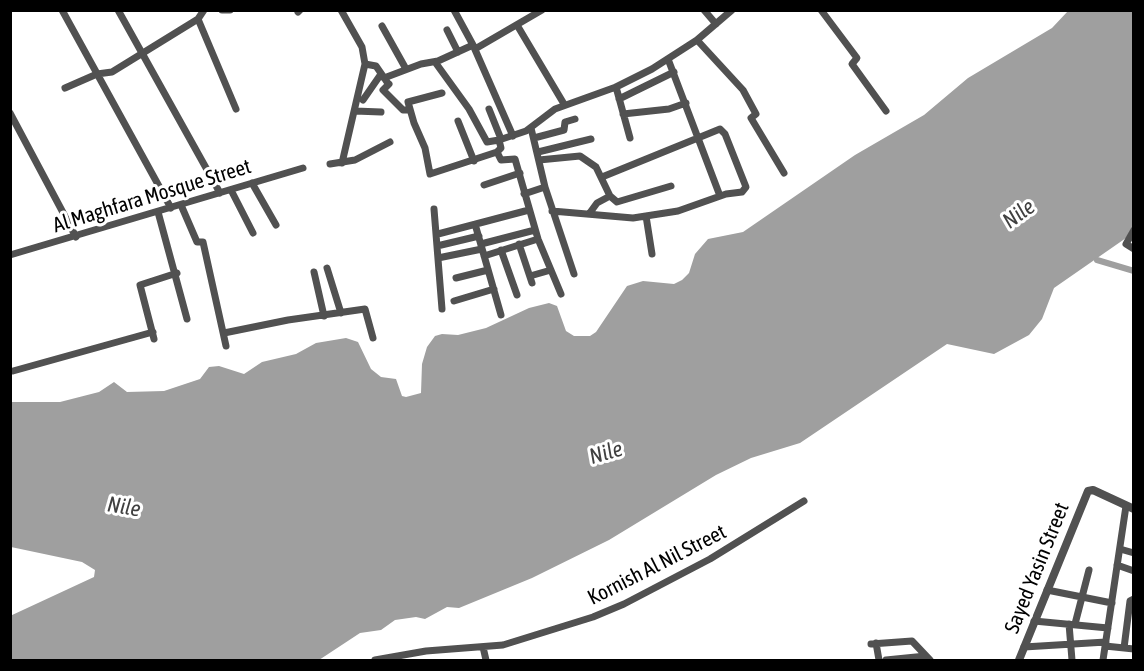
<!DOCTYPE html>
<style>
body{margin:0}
#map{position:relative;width:1144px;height:671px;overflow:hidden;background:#fff;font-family:"Asap Condensed",sans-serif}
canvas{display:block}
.frame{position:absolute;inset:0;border:12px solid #000;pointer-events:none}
</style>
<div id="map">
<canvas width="1144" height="671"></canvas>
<div class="frame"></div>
</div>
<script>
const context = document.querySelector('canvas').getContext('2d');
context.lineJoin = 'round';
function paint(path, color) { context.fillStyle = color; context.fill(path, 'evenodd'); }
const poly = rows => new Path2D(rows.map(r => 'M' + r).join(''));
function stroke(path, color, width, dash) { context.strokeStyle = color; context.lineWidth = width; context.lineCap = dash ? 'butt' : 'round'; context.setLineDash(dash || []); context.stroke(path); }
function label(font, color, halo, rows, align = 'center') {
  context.font = font + ' "Asap Condensed",sans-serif'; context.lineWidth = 6; context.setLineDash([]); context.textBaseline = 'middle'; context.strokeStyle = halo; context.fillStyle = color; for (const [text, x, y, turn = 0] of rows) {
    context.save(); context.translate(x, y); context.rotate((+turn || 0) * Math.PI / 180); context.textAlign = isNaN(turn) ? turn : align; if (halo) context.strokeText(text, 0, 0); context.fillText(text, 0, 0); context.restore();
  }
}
const water = poly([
 [1068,11,1133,11,1133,226,1126,238,1054,288,1042,319,1029,335,994,354,947,344,800,443,751,458,716,475,609,540,532,578,459,608,447,607,425,619,416,617,395,620,381,630,360,633,319,660,11,660,10,616,94,577,95,570,82,562,11,547,11,402,60,402,99,392,114,382,127,392,164,391,200,379,209,367,219,366,244,374,262,362,296,354,316,343,346,338,358,342,371,369,381,377,396,379,402,396,406,397,421,393,422,364,427,347,435,336,442,334,458,335,486,328,529,308,549,303,557,306,566,331,574,336,590,336,596,332,627,286,643,281,674,284,682,280,689,273,695,254,708,239,743,232,855,155,924,115,968,78,1052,28]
]);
const canal = poly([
 [1097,260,1134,271]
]);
const minor = poly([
 [62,10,171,208],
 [118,10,220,193],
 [222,10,230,10],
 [341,10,362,47,365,64,342,163],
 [454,10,473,45,513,136],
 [704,10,716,24],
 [821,10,857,58,852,64,886,111],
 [298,12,300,10],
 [198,19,236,109],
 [517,25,564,104],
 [382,26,406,69],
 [447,30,458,52],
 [697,40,743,90,756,114,751,118,784,173],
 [475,49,542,10],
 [668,59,720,196],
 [435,62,469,109,487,142,499,140],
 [365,64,376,66,387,82],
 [384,78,421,64,438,61,473,45],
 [389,84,383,90,403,110,410,110],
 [616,87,630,138],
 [65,88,97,74,112,72,198,19,204,10],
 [442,93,408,102,414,123,425,148,430,174,497,152,501,148,499,140,526,131,555,109,616,87,652,69,697,40,732,10],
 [619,99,674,72],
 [363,100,381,74],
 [489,109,501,139],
 [355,111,381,112],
 [10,113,76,237],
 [623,114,669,109,686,103],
 [458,121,474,161],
 [531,128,545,187,574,274],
 [534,138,564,130,565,122,575,119],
 [497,152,501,160,515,159,538,239,561,294],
 [538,152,591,139],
 [539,160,580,156,596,167,610,196,597,203,589,214],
 [330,164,355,160,390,142],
 [252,183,276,225],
 [484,185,520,173],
 [231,190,253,233],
 [524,194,545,187],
 [610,196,617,202,671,186],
 [181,205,197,242,203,242,226,346],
 [434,209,442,309],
 [552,211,633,218,678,211,726,194,742,192,746,187,725,134,720,129,602,177],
 [158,212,187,319],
 [646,216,652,254],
 [475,224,501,315],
 [1134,230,1126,244,1134,249],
 [438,234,529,210],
 [481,244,535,230],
 [519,244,532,283],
 [437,246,479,236],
 [501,250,517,295],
 [10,255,303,168],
 [484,256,538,239],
 [438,258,482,249],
 [327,268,341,313],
 [314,272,324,316],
 [530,276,551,270],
 [456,278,488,270],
 [454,301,494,289],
 [224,333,288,320,365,309,373,338],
 [154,339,140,285,177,273],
 [13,371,153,332],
 [1120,549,1134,553],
 [1117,565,1134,571],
 [1047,590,1112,603],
 [1034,621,1108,628],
 [1069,624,1072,660],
 [1075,624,1089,570],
 [876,643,879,660],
 [871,644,912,641,930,660],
 [1105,646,1134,649],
 [483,647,486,660],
 [1024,647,1106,642],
 [1124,648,1130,601,1134,599],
 [375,660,426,651,503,645,593,617,624,604,710,559,804,501],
 [886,660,926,656],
 [1103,660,1126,506]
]);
const tertiary = poly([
 [1019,660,1088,491,1093,490,1134,509]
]);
const streetNames = [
 ["Al Maghfara Mosque Street",152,196,-17],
 ["Kornish Al Nil Street",657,565,-27],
 ["Sayed Yasin Street",1037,568,-68]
];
const waterNames = [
 ["Nile",1019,214,-36],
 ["Nile",606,453,-16],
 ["Nile",124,507,10]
];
paint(water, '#9f9f9f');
stroke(canal, '#9f9f9f', 6);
stroke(minor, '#515151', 7);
stroke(tertiary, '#515151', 8);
label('21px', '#000', '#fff', streetNames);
label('italic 22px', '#404040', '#fff', waterNames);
</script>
